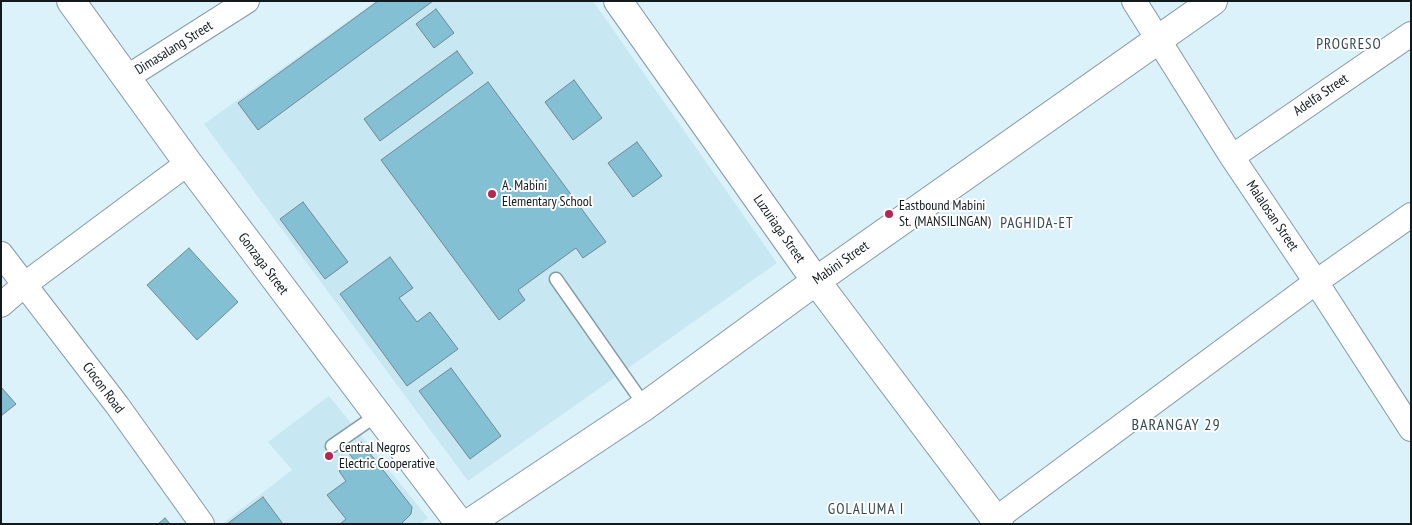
<!DOCTYPE html>
<style>
body{margin:0}
#map{position:relative;width:1412px;height:525px;overflow:hidden;background:#dbf2fa;font-family:"PT Sans Narrow",sans-serif}
canvas{display:block}
.frame{position:absolute;inset:0;border:2px solid #121a1d;pointer-events:none}
</style>
<div id="map">
<canvas width="1412" height="525"></canvas>
<div class="frame"></div>
</div>
<script>
const context = document.querySelector('canvas').getContext('2d');
context.lineJoin = 'round';
function paint(path, color) { context.fillStyle = color; context.fill(path, 'evenodd'); }
const poly = rows => new Path2D(rows.map(r => 'M' + r).join(''));
function stroke(path, color, width, dash) { context.strokeStyle = color; context.lineWidth = width; context.lineCap = dash ? 'butt' : 'round'; context.setLineDash(dash || []); context.stroke(path); }
function label(font, color, halo, rows, align = 'center') {
  context.font = font + ' "PT Sans Narrow",sans-serif'; context.lineWidth = 4; context.setLineDash([]); context.textBaseline = 'middle'; context.strokeStyle = halo; context.fillStyle = color; for (const [text, x, y, turn = 0] of rows) {
    context.save(); context.translate(x, y); context.rotate((+turn || 0) * Math.PI / 180); context.textAlign = isNaN(turn) ? turn : align; if (halo) context.strokeText(text, 0, 0); context.fillText(text, 0, 0); context.restore();
  }
}
const built = poly([
 [376,1,593,1,777,263,468,481,204,124],
 [329,396,428,518,420,524,222,524,292,470,268,442]
]);
const building = poly([
 [378,1,433,1,258,130,238,103,378,1],
 [436,9,454,33,434,48,416,24,436,9],
 [457,51,473,73,380,141,364,119,457,51],
 [574,80,602,118,573,140,545,102,574,80],
 [488,82,606,242,583,258,576,248,518,290,525,300,499,320,381,160,488,82],
 [637,142,662,176,633,197,608,163,637,142],
 [303,202,348,262,325,279,280,219,303,202],
 [189,248,238,302,197,340,147,285,189,248],
 [390,257,413,288,399,298,417,322,430,312,458,349,407,386,340,294,390,257],
 [451,368,501,436,470,459,419,391,451,368],
 [1,387,16,404,1,416,1,387],
 [361,442,412,507,411,514,401,524,340,524,346,519,327,495,346,481,339,471,354,460,348,452,361,442],
 [263,497,283,524,227,524,263,497],
 [165,518,170,524,158,524,165,518]
]);
const lane = poly([
 [556,279,645,406],
 [332,446,377,415]
]);
const street = poly([
 [1134,1,1232,157,1316,282,1411,429],
 [126,78,247,1],
 [1232,157,1411,34],
 [1,254,117,405,202,524],
 [1,305,24,285,188,163],
 [996,519,1316,282,1411,215]
]);
const secondary = poly([
 [71,1,188,163,460,524],
 [618,1,816,281,999,524],
 [468,524,645,406,816,281,1213,1]
]);
const markers = [
 [492,194,5,"#b62653"],
 [889,214,5,"#b62653"],
 [329,456,5,"#b62653"]
];
const streetNames = [
 ["Dimasalang Street",174,48,-32],
 ["Adelfa Street",1321,95,-34],
 ["Malalosan Street",1272,216,56],
 ["Luzuriaga Street",779,229,55],
 ["Mabini Street",841,263,-35],
 ["Gonzaga Street",263,264,53],
 ["Ciocon Road",103,388,53]
];
const poiNames = [
 ["A. Mabini",502,186],
 ["Elementary School",502,202],
 ["Eastbound Mabini",899,206],
 ["St. (MANSILINGAN)",899,222],
 ["Central Negros",339,448],
 ["Electric Cooperative",339,464]
];
const neighbourhoodNames = [
 ["PROGRESO",1349,45],
 ["PAGHIDA-ET",1037,224],
 ["GOLALUMA I",866,510]
];
const quarterNames = [
 ["BARANGAY 29",1176,425]
];
paint(built, '#c7e8f2');
paint(building, '#84c0d4');
stroke(building, '#72888f', 1);
stroke(lane, '#8499a1', 15);
stroke(street, '#8499a1', 26);
stroke(secondary, '#8499a1', 30);
stroke(lane, '#fff', 12);
stroke(street, '#fff', 24);
stroke(secondary, '#fff', 28);
for (const [x, y, r, color] of markers) { const dot = new Path2D(); dot.arc(x, y, r, 0, 2 * Math.PI); context.fillStyle = color; context.fill(dot); stroke(dot, '#fff', 2); }
label('14px', '#121a1d', '#fff', streetNames);
label('14px', '#121a1d', '#fff', poiNames, 'left');
context.letterSpacing = '1px';
label('15px', '#35494f', '#fff', neighbourhoodNames);
context.letterSpacing = '0px';
context.letterSpacing = '1px';
label('16px', '#35494f', '#fff', quarterNames);
context.letterSpacing = '0px';
</script>
